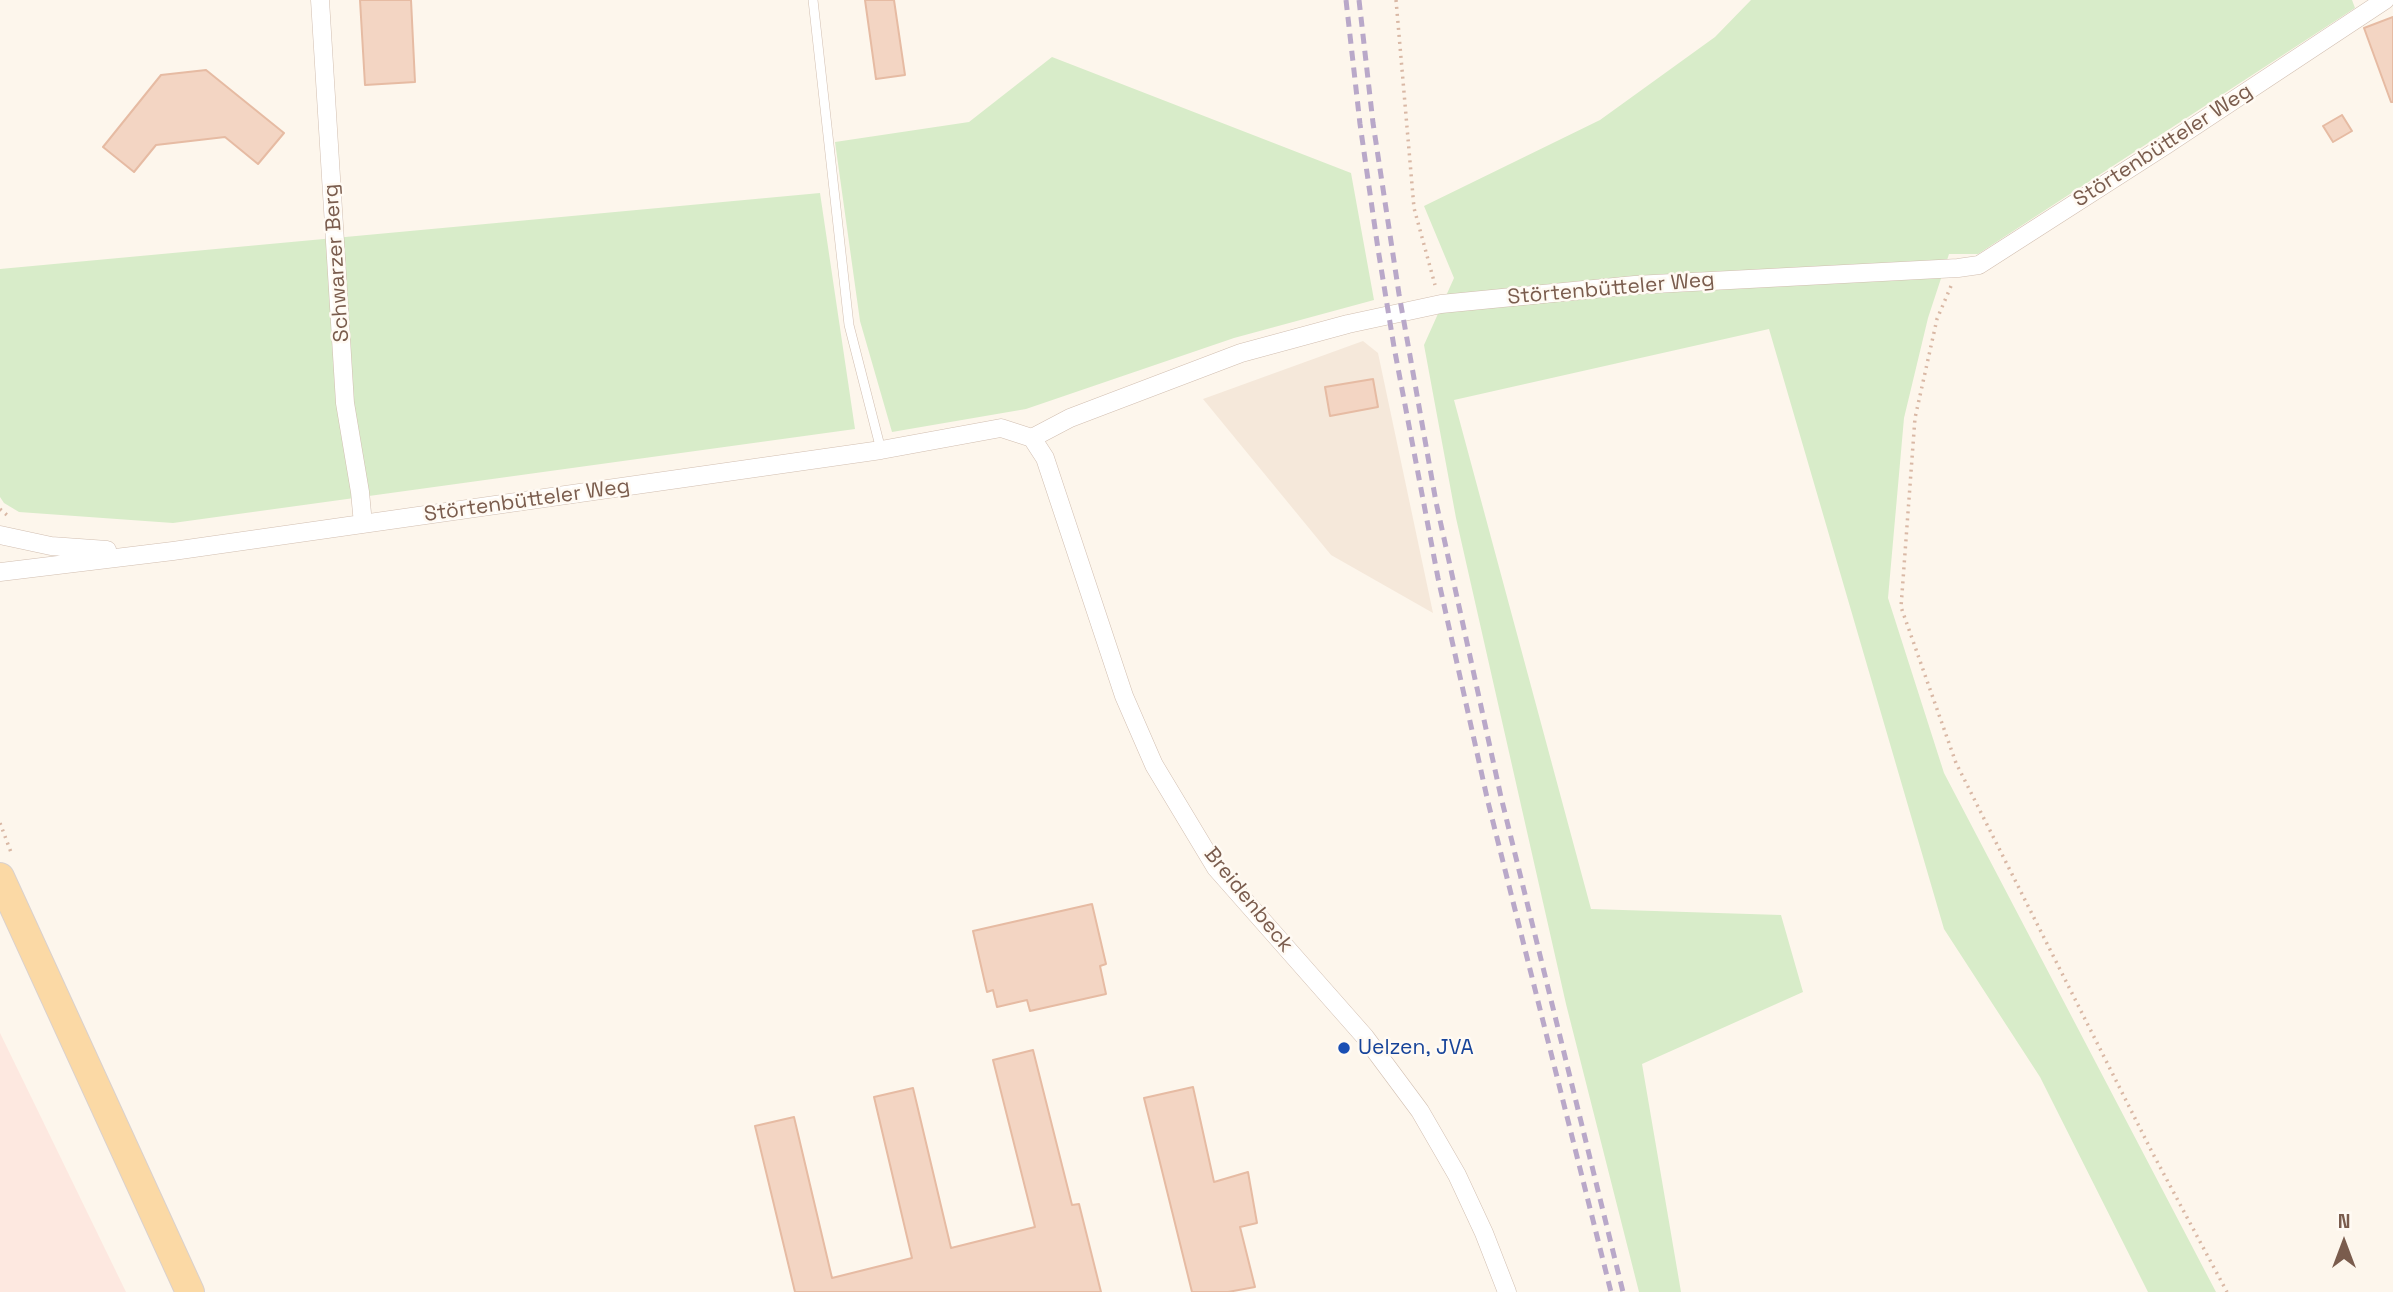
<!DOCTYPE html>
<meta charset="utf-8">
<style>
body{margin:0}
#map{position:relative;width:2393px;height:1292px;overflow:hidden;background:#fdf6ec;font-family:"Space Grotesk",sans-serif}
canvas{display:block}
.north{position:absolute;left:2309px;top:1208px;width:70px;height:70px;-webkit-text-stroke:5px #fffaf3;paint-order:stroke;rotate:0deg;font-size:19px;font-weight:700;line-height:28px;text-align:center;color:#7a5c4d}
.north::after{content:'';display:block;margin:auto;width:24px;height:32px;background:#7a5c4d;clip-path:polygon(50% 0,100% 100%,50% 72%,0 100%)}
</style>
<div id="map">
<canvas width="2393" height="1292"></canvas>
<div class="north">N</div>
</div>
<script>
const context = document.querySelector('canvas').getContext('2d');
context.lineJoin = 'round';
function paint(path, color) { context.fillStyle = color; context.fill(path, 'evenodd'); }
const poly = rows => new Path2D(rows.map(r => 'M' + r).join(''));
function stroke(path, color, width, dash) { context.strokeStyle = color; context.lineWidth = width; context.lineCap = dash ? 'butt' : 'round'; context.setLineDash(dash || []); context.stroke(path); }
function label(font, color, halo, rows, align = 'center') {
  context.font = font + ' "Space Grotesk",sans-serif'; context.lineWidth = 5; context.setLineDash([]); context.textBaseline = 'middle'; context.strokeStyle = halo; context.fillStyle = color; for (const [text, x, y, turn = 0] of rows) {
    context.save(); context.translate(x, y); context.rotate((+turn || 0) * Math.PI / 180); context.textAlign = isNaN(turn) ? turn : align; if (halo) context.strokeText(text, 0, 0); context.fillText(text, 0, 0); context.restore();
  }
}
const residential = poly([
 [1363,341,1378,353,1433,613,1331,555,1203,399]
]);
const commercial = poly([
 [0,1033,126,1292,0,1292]
]);
const green = poly([
 [1751,0,2352,0,2355,8,1978,254,1949,254,1928,318,1904,418,1888,598,1944,773,2216,1292,2148,1292,2040,1077,1944,929,1769,329,1454,400,1591,909,1781,915,1803,992,1642,1064,1681,1292,1639,1292,1566,1004,1456,518,1424,345,1454,278,1424,206,1600,120,1715,37],
 [1052,57,1351,173,1374,300,1234,338,1026,409,892,432,860,321,835,142,969,122],
 [820,193,855,429,173,523,19,512,4,503,0,497,0,269]
]);
const building = poly([
 [360,0,411,0,415,82,365,85,360,0],
 [865,0,894,0,905,75,876,79,865,0],
 [2393,17,2393,102,2391,102,2364,28,2393,17],
 [206,70,284,133,258,164,225,137,156,145,134,172,103,147,161,75,206,70],
 [2342,115,2352,131,2333,142,2323,126,2342,115],
 [1373,379,1378,407,1330,416,1325,387,1373,379],
 [1092,904,1106,964,1100,966,1106,994,1030,1011,1027,1000,997,1007,993,990,987,992,973,931,1092,904],
 [1033,1050,1072,1205,1079,1204,1101,1292,795,1292,755,1126,794,1117,832,1278,912,1258,874,1097,913,1088,951,1248,1035,1227,993,1060,1033,1050],
 [1193,1087,1214,1182,1248,1172,1257,1223,1240,1227,1255,1287,1228,1292,1192,1292,1144,1098,1193,1087]
]);
const path = poly([
 [1396,0,1414,208,1435,285],
 [1951,286,1937,319,1915,418,1901,607,1956,763,2152,1152,2227,1292],
 [0,509,8,516],
 [0,823,12,855]
]);
const lane = poly([
 [813,0,849,325,881,450]
]);
const street = poly([
 [320,0,345,403,360,492,363,524],
 [1032,438,1045,458,1124,696,1154,765,1216,868,1365,1037,1420,1111,1457,1175,1484,1233,1507,1292],
 [0,535,51,546,107,550],
 [0,572,173,551,881,450,1001,428,1032,438,1070,418,1241,353,1348,324,1441,304,1635,285,1958,268,1979,265,2166,145,2385,0]
]);
const primary = poly([
 [0,877,190,1292]
]);
const rail = poly([
 [1346,0,1360,124,1378,249,1394,347,1438,578,1488,802,1611,1292],
 [1359,0,1373,123,1399,294,1436,502,1501,797,1623,1292]
]);
const markers = [
 [1344,1048,7,"#1a4fb4"]
];
const streetNames = [
 ["Störtenbütteler Weg",2163,146,-33],
 ["Schwarzer Berg",337,263,-94],
 ["Störtenbütteler Weg",1611,289,-5],
 ["Störtenbütteler Weg",527,501,-8],
 ["Breidenbeck",1248,900,51]
];
const transitNames = [
 ["Uelzen, JVA",1358,1048]
];
paint(residential, '#f5e8da');
paint(commercial, '#fde8e0');
paint(green, '#d8ecc9');
paint(building, '#f3d5c3');
stroke(building, '#e6bba3', 2);
stroke(lane, '#d1beb0', 10);
stroke(street, '#d1beb0', 19);
stroke(primary, '#dad1cd', 30);
stroke(path, '#d9b8a5', 3.5, [2, 5]);
stroke(lane, '#fff', 9);
stroke(street, '#fff', 18);
stroke(primary, '#fbd9a5', 28);
stroke(rail, '#b9a8c9', 5, [10, 7]);
for (const [x, y, r, color] of markers) { const dot = new Path2D(); dot.arc(x, y, r, 0, 2 * Math.PI); context.fillStyle = color; context.fill(dot); stroke(dot, '#fffaf3', 2.5); }
label('21px', '#7a5c4d', '#fffaf3', streetNames);
label('21px', '#164399', '#fffaf3', transitNames, 'left');
</script>
